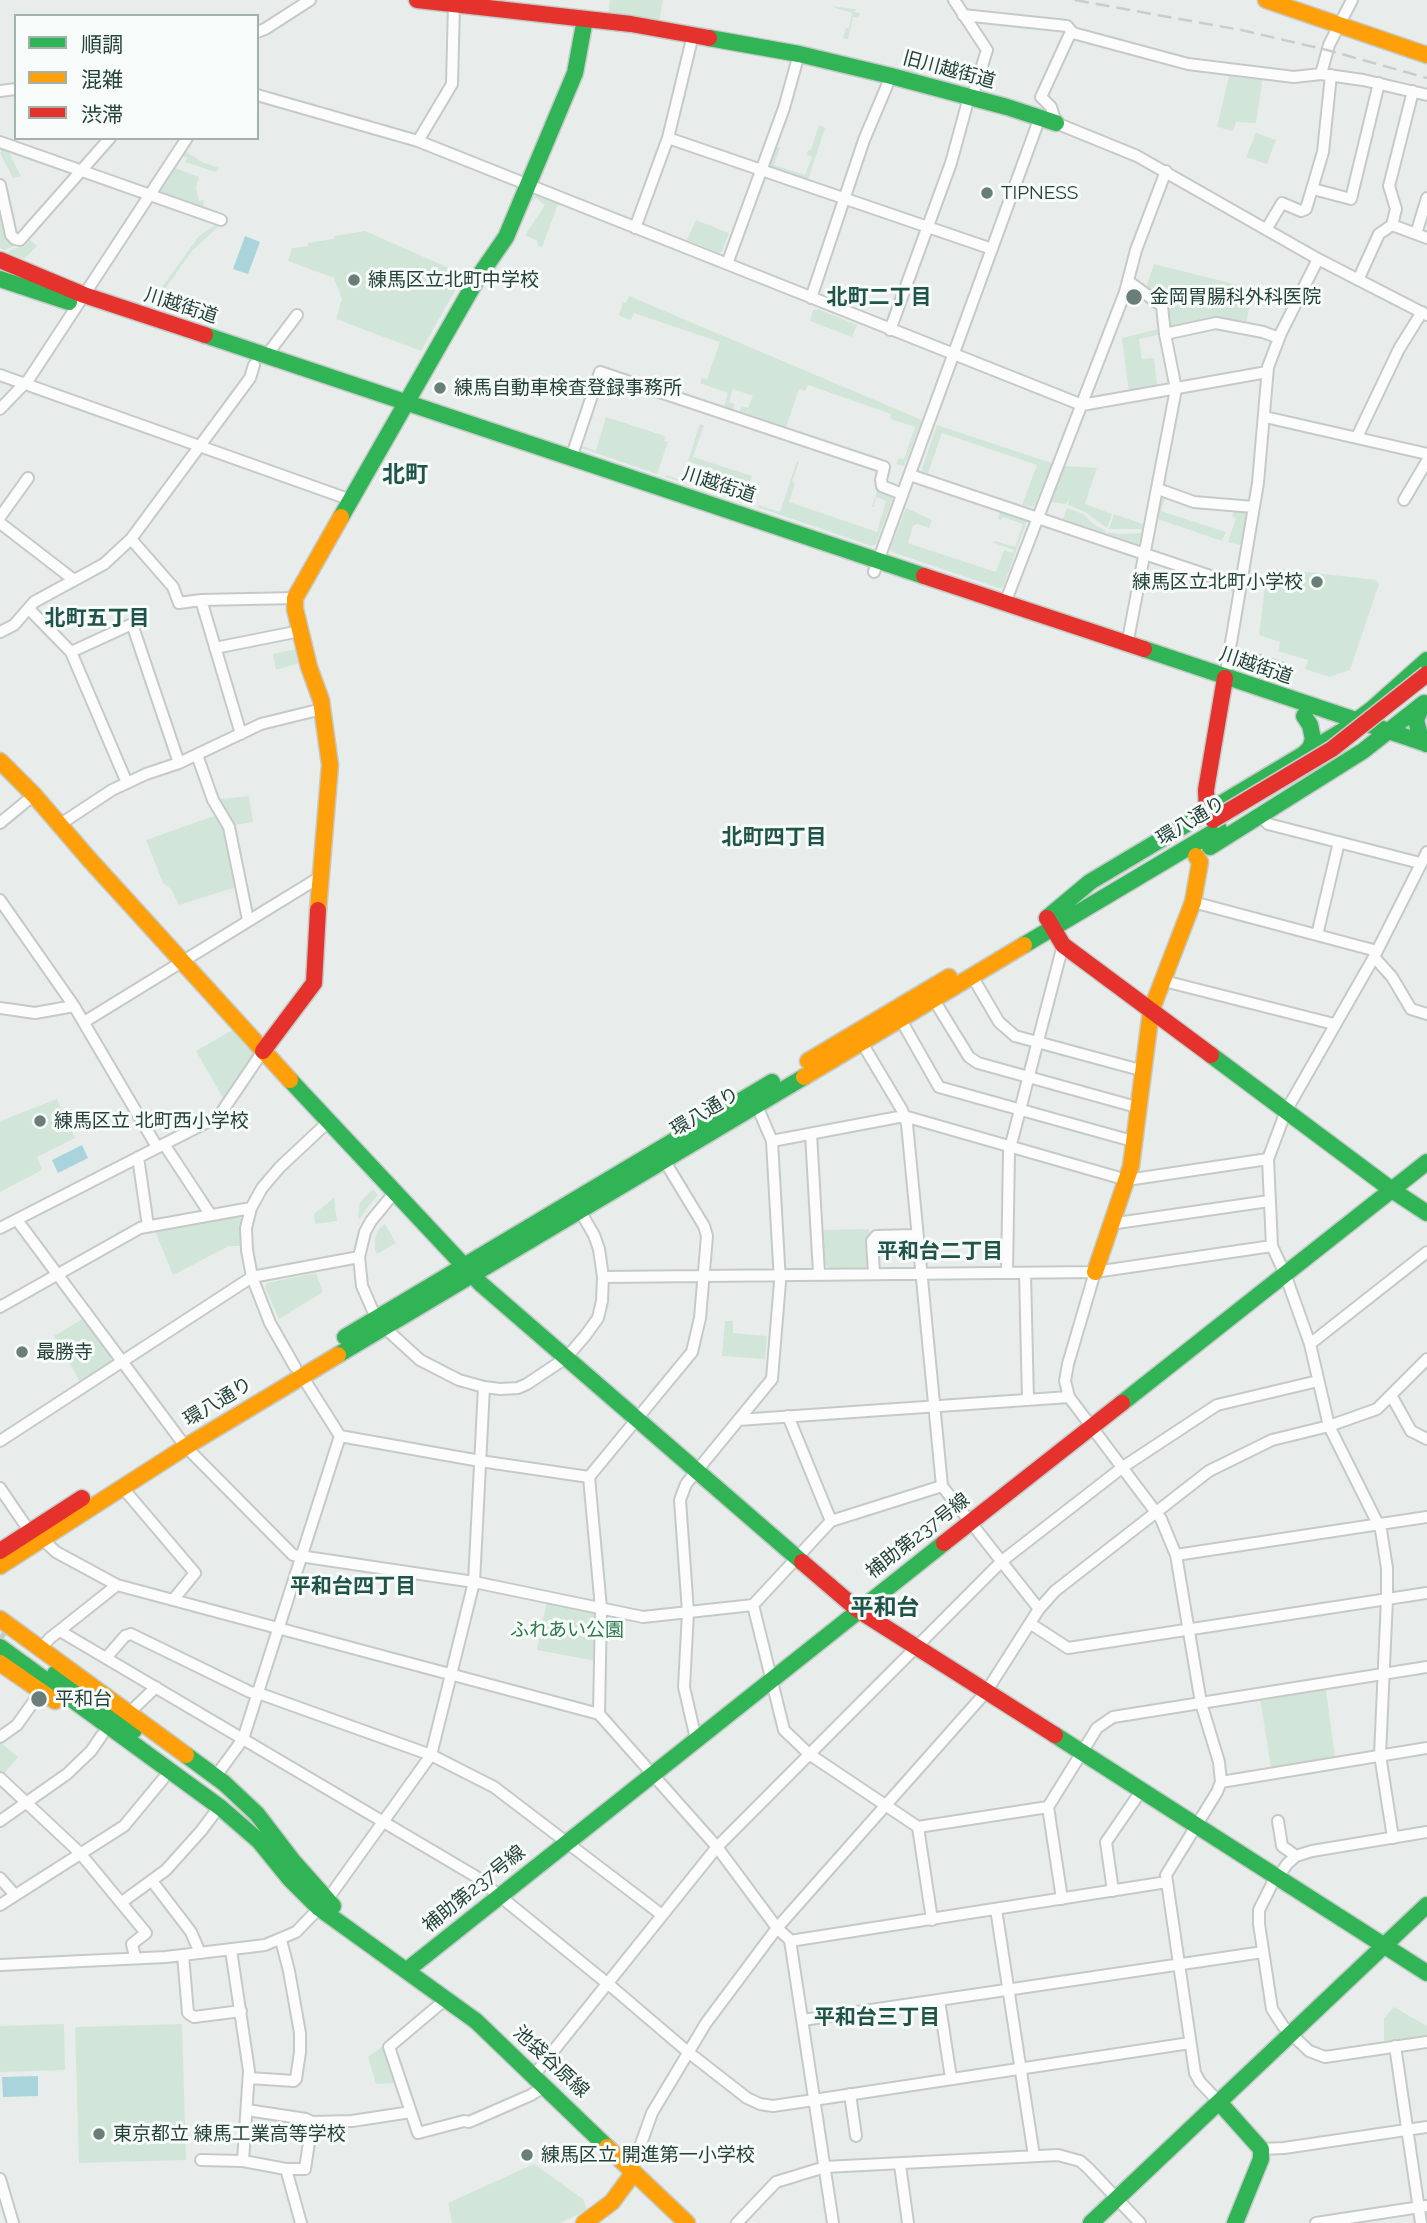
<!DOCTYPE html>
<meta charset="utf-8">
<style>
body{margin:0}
#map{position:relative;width:1427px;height:2223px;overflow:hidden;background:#e8edeb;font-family:Raleway,"Noto Sans JP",sans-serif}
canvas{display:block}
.legend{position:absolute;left:14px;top:14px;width:245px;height:126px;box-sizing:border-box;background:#f7fbf9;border:2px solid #a3b1ad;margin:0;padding:9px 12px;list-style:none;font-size:21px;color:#24423a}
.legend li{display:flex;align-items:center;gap:14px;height:35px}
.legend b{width:35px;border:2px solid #a3b1ad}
</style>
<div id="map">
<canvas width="1427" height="2223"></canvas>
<ul class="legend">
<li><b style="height:9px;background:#30b455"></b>順調</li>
<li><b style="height:9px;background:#ff9f0a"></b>混雑</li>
<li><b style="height:9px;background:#e5322d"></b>渋滞</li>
</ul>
</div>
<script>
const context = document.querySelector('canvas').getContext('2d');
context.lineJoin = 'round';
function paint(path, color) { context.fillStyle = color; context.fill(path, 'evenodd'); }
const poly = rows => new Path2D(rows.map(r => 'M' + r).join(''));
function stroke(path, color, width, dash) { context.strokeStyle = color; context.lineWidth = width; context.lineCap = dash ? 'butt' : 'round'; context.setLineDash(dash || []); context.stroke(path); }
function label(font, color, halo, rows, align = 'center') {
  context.font = font + ' Raleway,"Noto Sans JP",sans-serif'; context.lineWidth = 6; context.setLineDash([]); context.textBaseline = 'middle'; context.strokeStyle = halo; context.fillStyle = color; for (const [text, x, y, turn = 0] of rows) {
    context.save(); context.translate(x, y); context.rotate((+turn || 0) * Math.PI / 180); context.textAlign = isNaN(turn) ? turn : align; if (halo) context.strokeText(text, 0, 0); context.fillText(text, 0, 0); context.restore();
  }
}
const green = poly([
 [610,0,663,0,659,22,608,15],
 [829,6,856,9,855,12,860,13,859,18,853,17,848,39,843,38,846,28,849,28,852,13],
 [909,52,925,57,915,76,902,73],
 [1230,72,1263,76,1256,123,1236,122,1233,131,1217,127],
 [819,125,825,128,808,180,770,167,768,162,775,148,778,147,780,148,774,165,805,175,812,157,807,155,808,150,811,150],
 [1256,133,1276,140,1267,164,1246,157],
 [192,138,194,138,185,151,202,162,219,168,216,172,185,162,187,158,182,156,183,153],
 [3,148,7,149,21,176,13,178,0,153],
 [175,168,199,177,196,188,199,201,204,200,203,210,159,194,159,191],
 [537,193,559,202,542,247,538,246,537,241,525,235,545,205,536,198,531,203],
 [0,209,23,243,4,250,0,248],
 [696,220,729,233,722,251,719,253,687,240],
 [216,224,220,225,192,251,153,306,149,305,199,236],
 [365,231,458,272,460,282,421,351,336,319,342,299,334,278,288,261,292,248,308,246,308,243,333,239,335,236],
 [30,240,37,246,24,259,8,253,12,249,25,246],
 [1154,264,1238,285,1252,293,1246,324,1172,328,1168,326,1146,288],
 [629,296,922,420,904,466,896,464,899,458,904,459,915,427,890,419,891,414,808,385,805,391,799,389,786,427,740,411,741,406,748,408,753,396,733,389,729,402,735,404,733,409,724,406,728,393,700,383,702,378,707,379,720,342,634,313,631,320,620,316,619,314,623,303,626,302],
 [818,309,857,325,852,337,810,321,813,310],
 [1162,328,1163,334,1139,339,1142,359,1154,358,1157,386,1129,393,1122,338],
 [606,417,665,436,664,441,668,442,657,474,581,448,582,446,596,451],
 [700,424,704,425,693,457,752,476,748,488,724,481,725,474,688,461],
 [937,425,1052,463,1034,507,1022,505,1037,465,942,433,928,473,921,471],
 [797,461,799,462,792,482,795,483,789,502,877,532,886,501,876,497,874,507,872,507,877,491,893,497,876,544,872,546,757,507,758,505,780,512],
 [1065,466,1097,468,1085,504,1112,514,1107,528,1085,512,1068,505,1069,499,1066,504,1050,502],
 [666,475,681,480,683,475,716,486,717,483,727,486,726,489,745,495,744,500,749,503,749,505,666,477],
 [1165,493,1175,498,1174,501,1165,499,1161,511,1226,532,1222,541,1155,518,1160,496],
 [906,508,932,520,929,528,917,524,913,526,908,543,996,572,1004,550,1013,553,1014,550,994,543,995,541,1015,547,1023,524,1003,517,1001,520,998,519,1000,512,1027,521,1003,587,999,588,892,552,890,549],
 [1067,508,1083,514,1096,526,1106,531,1106,533,1063,519],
 [1235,509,1243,510,1246,514,1242,543,1239,545,1228,542,1236,518,1232,517],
 [1114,514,1143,524,1142,529,1109,529],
 [1108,532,1119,534,1142,533,1138,544,1108,534],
 [1280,569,1376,580,1379,584,1350,670,1329,677,1305,669,1308,660,1278,651,1280,642,1259,635,1267,570],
 [297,649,300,663,276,670,273,654],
 [249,796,253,822,234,825,220,799],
 [217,815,225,830,236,887,179,905,171,889,163,883,146,840],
 [234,1029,255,1053,223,1098,196,1051],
 [57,1099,75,1138,37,1157,42,1170,0,1192,0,1121],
 [373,1189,378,1195,367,1208,360,1219,358,1218,360,1202],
 [334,1198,337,1221,315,1224,314,1214],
 [238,1216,241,1219,240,1246,229,1246,173,1275,155,1231],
 [385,1224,396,1243,377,1254,375,1250,375,1239,378,1230],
 [869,1229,869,1264,865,1268,830,1268,825,1265,823,1230],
 [316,1273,323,1292,279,1319,265,1287,267,1283],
 [84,1318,111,1357,111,1362,80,1382,54,1336],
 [725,1321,733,1321,733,1333,767,1336,765,1359,722,1356],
 [547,1600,594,1610,597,1613,596,1661,537,1650],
 [1326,1690,1335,1758,1271,1768,1260,1698],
 [0,1742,18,1757,2,1776,0,1774],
 [1394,2007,1427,2026,1427,2039,1384,2046,1384,2018],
 [64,2024,65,2070,0,2072,0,2026],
 [182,2024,186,2160,79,2163,75,2027],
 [383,2046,396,2083,376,2084,368,2057],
 [534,2164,583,2199,587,2210,560,2223,452,2223,448,2203]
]);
const water = poly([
 [245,236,260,242,248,274,233,269],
 [1258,653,1289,664,1285,676,1253,666],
 [82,1145,88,1158,58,1173,52,1160],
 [38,2076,38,2096,3,2097,2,2077]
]);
const secondaryTunnel = poly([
 [0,1635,4,1638]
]);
const street = poly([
 [954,0,987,50,972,98],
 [963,15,1067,26,1073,33,1188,64,1294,77,1321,74,1363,80,1427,95],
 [257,32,265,29,310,0],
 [1073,33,1069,36,1041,97,1051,107,1056,123,1137,156,1318,259,1427,315],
 [1321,74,1329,45,1352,0],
 [0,91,16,89],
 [257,95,418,141,1082,405,1267,372],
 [668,138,992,249],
 [418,141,452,84,454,4],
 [0,142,221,220],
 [0,185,11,235,15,239,20,240,110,138],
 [1313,189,1351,199,1379,83],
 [1392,225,1427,238],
 [635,228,668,138,693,35],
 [1267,228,1282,203,1301,211,1306,209,1323,152,1331,75],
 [1416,234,1427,198],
 [727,264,784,108,799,54],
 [1358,280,1379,234,1392,225,1396,209,1389,186,1413,91],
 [811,298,864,140,891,76],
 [890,330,951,163,969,97],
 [1165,334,1216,323,1263,332,1279,338],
 [266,356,297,315],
 [0,375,351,500],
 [0,409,29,379,187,138],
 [1265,417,1427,454],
 [1357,437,1399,349,1422,312],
 [571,458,600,372,884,467,881,480,882,486,902,494],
 [910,475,1240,586],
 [1158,489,1194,502,1254,507],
 [1404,500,1427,461],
 [0,517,28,478],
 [0,523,74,580],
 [131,539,173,587,179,603,201,600,295,598],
 [874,572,1040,117],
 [201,600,241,734],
 [1005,603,1125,292,1136,250,1166,171],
 [29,609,71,652,127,783],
 [0,632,14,625,34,602,104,564,131,539,250,378,254,365],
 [1127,645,1176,389,1165,334,1162,306,1128,281],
 [215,648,300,631],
 [71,652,132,624,179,763],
 [1225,678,1258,483,1268,367,1281,333,1318,259],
 [197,755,213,800,229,827,248,920],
 [1261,816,1268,824,1420,863],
 [0,823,34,795],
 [59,825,112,790,146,774,179,763,261,724,322,709],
 [0,900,74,1006,157,1147],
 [1193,902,1377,951],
 [1317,935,1339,842],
 [1374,957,1392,977,1411,1009,1427,1014],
 [972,976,999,1022,1015,1036,1144,1071],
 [1164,981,1334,1024],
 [934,1000,969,1057,978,1063,1140,1108],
 [0,1008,35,1013,74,1006],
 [901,1020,939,1087,1136,1142],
 [84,1022,320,877],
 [862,1043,902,1110,907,1124,942,1486,1039,1609],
 [811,1134,819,1273],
 [772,1141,904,1116,1127,1180,1268,1159],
 [164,1144,210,1214],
 [138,1157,148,1226],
 [17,1220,185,1446,293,1555,474,1582,643,1617,753,1605,831,1521,942,1486],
 [1111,1221,1117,1223,1269,1201],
 [0,1228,219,1116,263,1051],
 [1095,1272,1068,1364,1065,1381,1069,1397,1161,1519,1176,1555,1201,1703,1219,1762,1221,1782,1217,1792,1166,1875,1195,2073,1200,2082,1219,2102],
 [874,1273,872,1241,876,1236,916,1235],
 [1007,1273,1009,1152,1063,945],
 [1025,1273,1028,1400],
 [603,1277,1095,1272,1272,1246],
 [0,1307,140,1228,251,1208],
 [376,1318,362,1286,359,1257,365,1232,371,1221,394,1193],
 [385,1328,420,1360,459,1380,484,1387,500,1389,518,1388,527,1384,566,1358,585,1336,598,1318,602,1301,603,1277,599,1249,594,1235,580,1211],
 [1310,1344,1427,1252],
 [295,1367,270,1323,252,1277,247,1250,246,1228,251,1208,262,1188,280,1167,328,1122],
 [302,1376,340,1436,480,1461,589,1477,692,1352,700,1318,707,1236,704,1226,664,1160],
 [1391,1395,1411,1431,1427,1439],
 [788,1416,831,1521],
 [738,1420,1069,1397],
 [0,1441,252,1277,359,1257],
 [589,1477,601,1608,599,1714],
 [122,1487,195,1573,173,1600],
 [0,1488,30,1532],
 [42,1539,56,1552,117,1585,599,1714,717,1847,777,1928,790,1940,833,2223],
 [1176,1555,1427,1517],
 [753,1605,784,1730,809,1754,918,1827,932,1920],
 [1031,1624,1068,1648,1427,1593],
 [60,1631,475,1876,613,1988,688,2052,747,2098,760,2104,773,2106,807,2101,1190,2043],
 [41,1650,49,1639,117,1585],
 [106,1658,125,1636,131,1634,250,1692,258,1693,431,1755,494,1787,662,1915],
 [129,1713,156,1687],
 [0,1737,17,1725,41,1691],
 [696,1739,684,1687,688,1612,680,1500,686,1484,772,1379,780,1282,772,1141,757,1106],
 [216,1776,243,1739,340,1436],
 [0,1778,80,1853,146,1933,132,1944,135,1957],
 [1221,1782,1427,1748],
 [1048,1807,1062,1899],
 [0,1821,67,1774,91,1751,102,1735],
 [1278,1821,1282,1846,1296,1856],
 [918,1827,1048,1807,1097,1728,1113,1717,1427,1667],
 [1393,1838,1380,1755,1387,1599,1387,1568,1381,1530,1329,1426,1310,1344,1285,1274,1272,1246,1268,1159,1286,1111,1374,957,1427,852],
 [0,1878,15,1895],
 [1275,1878,1259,1910,1259,1924,1272,2009,1283,2026,1309,2051,1325,2057,1427,2042],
 [1277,1879,1287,1864,1296,1856,1312,1851,1427,1832],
 [152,1881,191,1932,200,1953],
 [1113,1891,1106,1842,1141,1791],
 [122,1902,166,1870,201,1831,219,1807],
 [0,1905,124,1826,163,1779],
 [996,1909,1034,2156],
 [790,1941,1167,1882],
 [231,1950,249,2071,243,2161],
 [183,1955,188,2013,194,2017,241,2011],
 [0,1965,166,1957,265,1945,296,1932,327,1900,431,1755,474,1582,484,1387],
 [446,1999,389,2047,418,2133,464,2121,469,2122,531,2095,545,2086],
 [939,2000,951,2078],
 [803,2020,1263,1952],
 [1395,2046,1421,2223],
 [534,2075,717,1847,1002,1561,1123,1467,1217,1405,1318,1381],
 [249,2078,294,2081,296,2079,300,2052,300,2033,289,1971,281,1940],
 [850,2094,856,2136],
 [247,2110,306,2119,312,2122,352,2121,411,2112],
 [1261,2149,1284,2148,1427,2127],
 [201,2160,243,2161,286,2169,305,2169,312,2122],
 [900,2165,908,2223],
 [286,2169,301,2223],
 [632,2169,652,2113,706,2023,777,1928,986,1692,1039,1609,1055,1591,1209,1471,1272,1440,1329,1426,1377,1409,1427,1359],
 [0,2179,13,2223],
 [737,2223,776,2182,825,2167,1058,2155,1080,2161,1088,2168,1140,2223],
 [1316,2223,1427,2206]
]);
const fast = poly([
 [709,38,799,54,891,76,1007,107,1056,123],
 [0,279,69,302],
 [205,335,924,576],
 [341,517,477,279,506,237,575,73,585,19],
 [1144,649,1427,744],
 [1422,705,1416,720,1420,736,1426,744],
 [1303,755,1310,748,1313,739,1310,725,1304,716],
 [1210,847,1363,751,1424,703],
 [1047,918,1090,882,1344,730,1372,709,1427,660],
 [1024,945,1219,829],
 [1211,1055,1392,1190,1427,1213],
 [290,1080,481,1284,802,1562],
 [345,1337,772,1082],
 [338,1355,804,1077],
 [1122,1403,1427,1162],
 [0,1647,221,1808,259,1841,289,1878,319,1908,476,2021,607,2147],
 [55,1674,134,1730],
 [1055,1735,1427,1973],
 [186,1755,224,1783,257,1814,293,1861,333,1906],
 [407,1970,944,1543],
 [1219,2102,1261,2149,1261,2159,1235,2223],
 [1091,2223,1427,1905]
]);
const slow = poly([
 [1266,0,1427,55],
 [0,761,34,795,89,859,290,1080],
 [318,910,330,765,321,700,309,667,295,609,295,598,341,517],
 [808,1061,949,977],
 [804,1077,1024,945],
 [1095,1272,1131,1166,1151,1011,1193,902,1200,862,1196,856],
 [0,1566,195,1441,338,1355],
 [0,1619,186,1755],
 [0,1663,55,1701],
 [607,2147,687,2223],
 [584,2223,612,2202,629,2179,632,2169]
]);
const jam = poly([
 [417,0,631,24,709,38],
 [0,260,84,295,205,335],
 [924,576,1144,649],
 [1207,812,1206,790,1225,678],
 [1047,918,1063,945,1211,1055],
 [263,1051,314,983,318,910],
 [944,1543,1122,1403],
 [0,1551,82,1498],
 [802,1562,858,1610,1055,1735]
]);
const rail = poly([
 [1075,0,1241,30,1327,50,1427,78]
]);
const jamBridge = poly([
 [1213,820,1332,749,1427,674]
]);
const markers = [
 [987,193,7,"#697e78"],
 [354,280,7,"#697e78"],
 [1134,297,9,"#697e78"],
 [440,388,7,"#697e78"],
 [1317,582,7,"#697e78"],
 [40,1121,7,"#697e78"],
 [22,1352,7,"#697e78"],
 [39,1699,9,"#697e78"],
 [99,2134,7,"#697e78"],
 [527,2155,7,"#697e78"]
];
const streetNames = [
 ["旧川越街道",949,70,15],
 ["川越街道",181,306,18],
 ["川越街道",719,485,18],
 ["川越街道",1256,666,19],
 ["環八通り",1191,821,-31],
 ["環八通り",705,1112,-31],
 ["環八通り",218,1402,-31],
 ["補助第237号線",918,1536,-38],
 ["補助第237号線",474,1889,-39],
 ["池袋谷原線",551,2062,43]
];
const poiNames = [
 ["TIPNESS",1001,193],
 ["練馬区立北町中学校",368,280],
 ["金岡胃腸科外科医院",1150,297],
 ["練馬自動車検査登録事務所",454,388],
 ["練馬区立北町小学校",1303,582,"right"],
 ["練馬区立 北町西小学校",54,1121],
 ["最勝寺",36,1352],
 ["平和台",55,1699],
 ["東京都立 練馬工業高等学校",113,2134],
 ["練馬区立 開進第一小学校",541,2155]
];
const parkNames = [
 ["ふれあい公園",567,1630]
];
const neighbourhoodNames = [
 ["北町二丁目",879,298],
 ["北町五丁目",97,619],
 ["北町四丁目",774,838],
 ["平和台二丁目",940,1252],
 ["平和台四丁目",353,1587],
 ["平和台三丁目",877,2018]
];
const quarterNames = [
 ["北町",405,475],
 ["平和台",885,1608]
];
paint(green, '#d1e6d8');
paint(water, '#a9d4db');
stroke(secondaryTunnel, '#c1cbc8', 16, [16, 8]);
stroke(street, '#c5cac8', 14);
stroke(fast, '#c3cbc8', 19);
stroke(slow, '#c3cbc8', 19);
stroke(jam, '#c3cbc8', 19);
stroke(street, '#fcfcfc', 10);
stroke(fast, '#30b455', 16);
stroke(slow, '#ff9f0a', 16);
stroke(jam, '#e5322d', 16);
stroke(rail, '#c9cdcc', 2.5, [14, 7]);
stroke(jamBridge, '#c3ccc9', 19, []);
stroke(jamBridge, '#e5322d', 16);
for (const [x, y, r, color] of markers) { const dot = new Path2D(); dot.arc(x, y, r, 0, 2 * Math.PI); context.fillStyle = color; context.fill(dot); stroke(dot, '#f7fbf9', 2.5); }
label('19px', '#24423a', '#f7fbf9', streetNames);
label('19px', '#24423a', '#f7fbf9', poiNames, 'left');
label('19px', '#2d7a4b', '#f7fbf9', parkNames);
label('bold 21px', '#1f5548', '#f7fbf9', neighbourhoodNames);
label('bold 23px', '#1f5548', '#f7fbf9', quarterNames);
</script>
